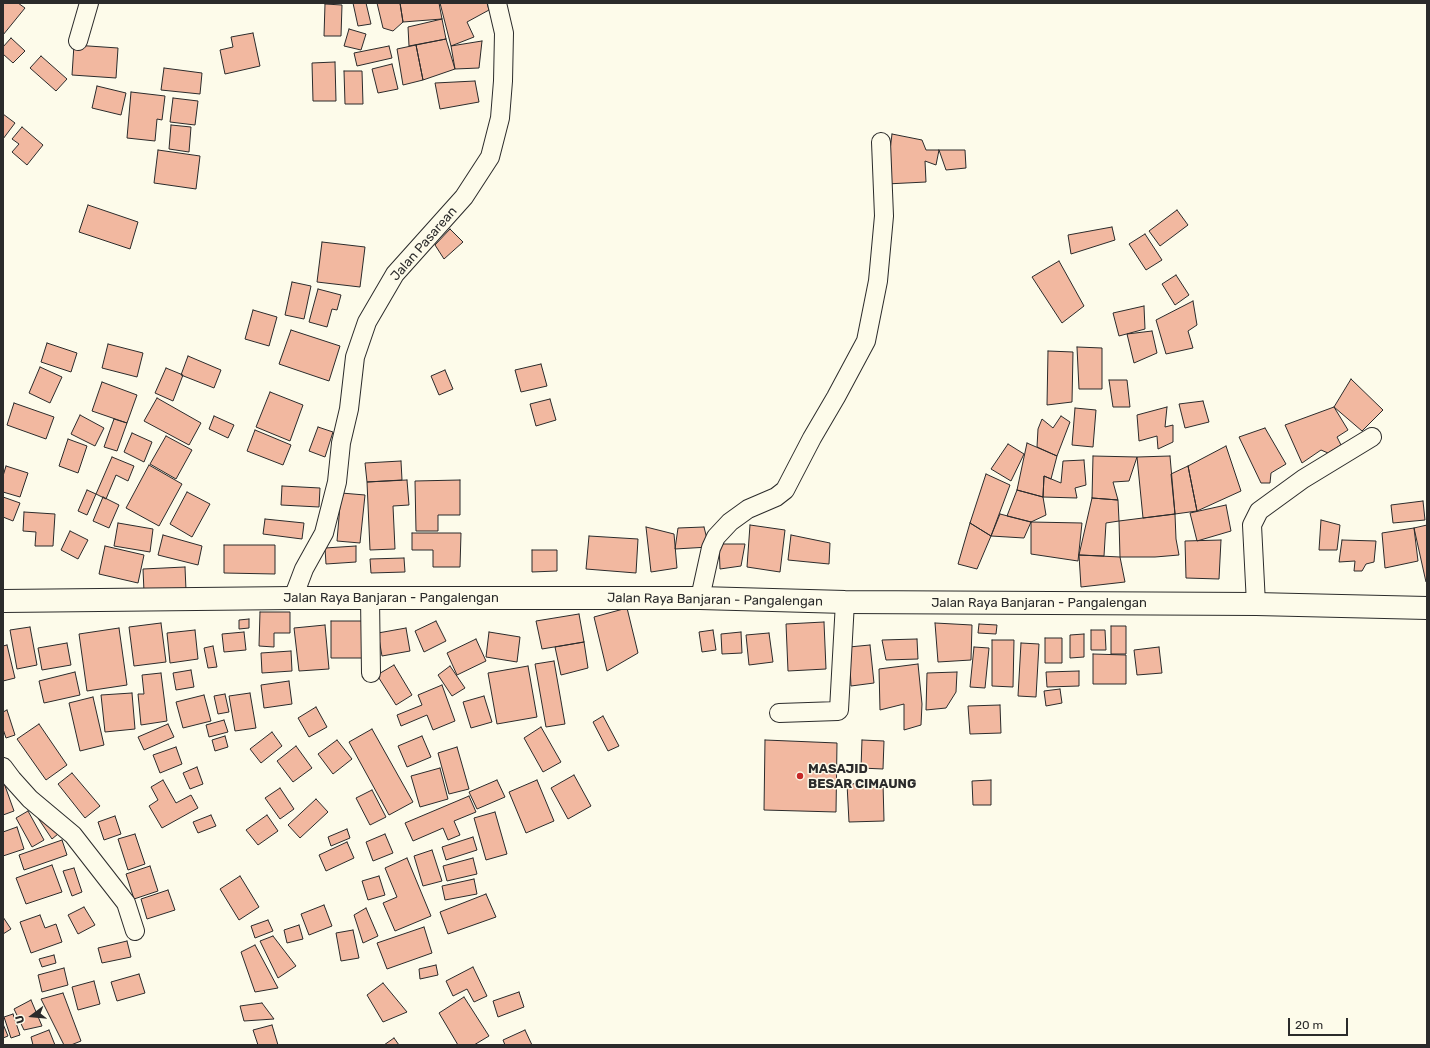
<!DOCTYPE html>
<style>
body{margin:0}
#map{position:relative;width:1430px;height:1048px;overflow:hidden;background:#fdfbea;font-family:Rubik,sans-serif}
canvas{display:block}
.frame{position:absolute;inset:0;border:4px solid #2b2b2b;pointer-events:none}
.north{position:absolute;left:12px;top:996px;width:40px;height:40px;-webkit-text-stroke:3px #fdfbea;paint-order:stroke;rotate:254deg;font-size:11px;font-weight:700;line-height:16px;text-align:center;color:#2b2b2b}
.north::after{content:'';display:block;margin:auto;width:14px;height:18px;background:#2b2b2b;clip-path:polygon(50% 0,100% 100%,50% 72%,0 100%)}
.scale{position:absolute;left:1288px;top:1018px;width:60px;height:18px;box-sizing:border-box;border:2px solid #2b2b2b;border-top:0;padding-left:5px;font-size:12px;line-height:14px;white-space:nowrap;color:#2b2b2b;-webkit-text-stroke:3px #fdfbea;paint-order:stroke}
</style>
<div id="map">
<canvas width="1430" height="1048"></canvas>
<div class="frame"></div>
<div class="north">U</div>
<div class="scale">20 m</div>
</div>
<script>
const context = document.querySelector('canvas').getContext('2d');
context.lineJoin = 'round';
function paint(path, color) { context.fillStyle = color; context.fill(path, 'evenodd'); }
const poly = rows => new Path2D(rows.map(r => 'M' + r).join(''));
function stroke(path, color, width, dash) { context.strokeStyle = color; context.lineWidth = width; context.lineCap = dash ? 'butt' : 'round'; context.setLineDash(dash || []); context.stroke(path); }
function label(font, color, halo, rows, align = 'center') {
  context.font = font + ' Rubik,sans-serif'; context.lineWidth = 3; context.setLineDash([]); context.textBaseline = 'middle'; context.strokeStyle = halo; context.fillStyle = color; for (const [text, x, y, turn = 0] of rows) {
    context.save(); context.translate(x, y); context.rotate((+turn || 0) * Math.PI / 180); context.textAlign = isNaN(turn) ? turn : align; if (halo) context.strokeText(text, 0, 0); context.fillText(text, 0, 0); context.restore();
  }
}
const building = poly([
 [3,3,18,3,25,8,3,35,3,3],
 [353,3,366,3,371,24,358,26,353,3],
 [377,3,400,3,403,22,393,31,383,28,377,3],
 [400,3,439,3,442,19,403,22,400,3],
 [440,3,487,3,489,10,467,22,474,37,451,46,440,3],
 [325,4,342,5,341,36,324,36,325,4],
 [442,19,446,39,409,46,408,27,442,19],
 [349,29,366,34,361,50,344,46,349,29],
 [253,33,260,66,225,74,220,50,233,47,231,37,253,33],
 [11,38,25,51,13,63,3,54,3,47,11,38],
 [446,39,455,69,423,80,416,45,446,39],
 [482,41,479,68,455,69,451,46,482,41],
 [74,45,118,48,116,78,72,75,74,45],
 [416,45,423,80,403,85,397,49,416,45],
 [389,46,392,58,357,66,354,53,389,46],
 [41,56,67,79,56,91,30,68,41,56],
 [335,62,336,101,313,101,312,63,335,62],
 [392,64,398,89,378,93,372,69,392,64],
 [164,68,202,73,200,94,161,90,164,68],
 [344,71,362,71,363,104,345,104,344,71],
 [475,81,479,102,440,109,435,83,475,81],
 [97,86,126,93,121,115,92,108,97,86],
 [131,92,165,96,162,120,157,119,155,141,127,138,131,92],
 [173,98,198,101,195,125,170,122,173,98],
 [3,114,15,123,3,139,3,114],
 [171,125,191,127,189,152,169,149,171,125],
 [22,127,43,145,27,165,12,152,19,144,12,139,22,127],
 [892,134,922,140,926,150,939,150,936,165,925,161,926,182,886,184,892,134],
 [158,150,200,156,196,189,154,183,158,150],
 [939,150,965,150,966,168,946,170,939,150],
 [88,205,138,222,130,249,79,232,88,205],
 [1177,210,1188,225,1160,246,1149,231,1177,210],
 [1112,227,1115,240,1071,254,1068,235,1112,227],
 [450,229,463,242,444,259,435,245,450,229],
 [1145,234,1162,260,1146,270,1129,244,1145,234],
 [322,242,365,247,360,287,317,282,322,242],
 [1059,261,1084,306,1062,323,1032,277,1059,261],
 [1176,275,1189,295,1175,305,1162,284,1176,275],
 [292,282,311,286,304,319,285,315,292,282],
 [318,289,341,295,337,310,332,309,327,327,309,322,318,289],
 [1193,301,1197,325,1188,331,1193,348,1166,354,1156,320,1193,301],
 [1144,306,1145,329,1119,336,1113,313,1144,306],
 [253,310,277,317,269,346,245,339,253,310],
 [291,330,340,346,329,381,279,364,291,330],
 [1152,331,1157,353,1134,363,1127,334,1152,331],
 [47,343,77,353,71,372,41,362,47,343],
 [108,344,143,353,137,377,102,368,108,344],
 [1077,347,1102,348,1102,389,1079,389,1077,347],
 [1048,351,1073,352,1072,402,1047,405,1048,351],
 [188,356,221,370,214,388,181,375,188,356],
 [541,364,547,386,521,392,515,370,541,364],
 [40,367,62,377,50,403,29,393,40,367],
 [166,368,183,375,173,401,155,393,166,368],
 [445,370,453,389,439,395,431,376,445,370],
 [1351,379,1383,410,1362,431,1334,407,1351,379],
 [1109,380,1127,380,1130,407,1113,407,1109,380],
 [102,382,137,395,127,423,92,411,102,382],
 [270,392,303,405,290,441,256,427,270,392],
 [157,398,201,423,189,445,144,421,157,398],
 [550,399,556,420,536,426,530,404,550,399],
 [1203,401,1209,422,1185,428,1179,404,1203,401],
 [14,403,54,417,46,439,7,425,14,403],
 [1167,407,1165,427,1173,425,1173,442,1158,449,1157,436,1139,441,1137,415,1167,407],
 [1334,407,1348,430,1337,437,1341,445,1328,453,1321,450,1302,463,1285,425,1334,407],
 [1075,408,1096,410,1093,447,1072,445,1075,408],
 [80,415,104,428,95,446,71,434,80,415],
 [214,416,234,425,228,438,209,429,214,416],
 [1061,416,1070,422,1057,456,1037,447,1038,429,1042,419,1053,428,1061,416],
 [114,419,127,423,117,451,104,447,114,419],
 [318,427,333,432,325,457,309,451,318,427],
 [1265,428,1286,464,1271,473,1270,483,1261,483,1239,437,1265,428],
 [255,430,291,445,283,465,247,451,255,430],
 [132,433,152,442,144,462,124,452,132,433],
 [166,436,192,450,176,479,150,464,166,436],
 [68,439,87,446,78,473,59,466,68,439],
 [1027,443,1057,456,1051,479,1044,476,1043,497,1017,490,1027,443],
 [1008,444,1024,454,1011,481,991,469,1008,444],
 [1226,446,1241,491,1197,511,1188,466,1226,446],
 [1093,456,1137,457,1129,481,1113,482,1118,500,1092,498,1093,456],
 [1170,456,1175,514,1143,518,1137,457,1170,456],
 [112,457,134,466,128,481,116,475,106,499,96,494,112,457],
 [1084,460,1086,485,1075,488,1077,498,1043,497,1044,476,1061,483,1063,461,1084,460],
 [401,461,402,480,367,482,365,463,401,461],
 [149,465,182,484,159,526,126,508,149,465],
 [6,466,28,473,20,497,3,492,3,476,6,466],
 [1188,466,1197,511,1175,514,1171,474,1188,466],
 [986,474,1010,485,991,536,970,523,986,474],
 [407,480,409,505,393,506,395,549,370,550,367,482,407,480],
 [460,480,460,515,438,515,438,531,416,531,415,481,460,480],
 [282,486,320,488,319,507,281,505,282,486],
 [87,490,96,494,87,515,78,511,87,490],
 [1017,490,1043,497,1046,515,1031,522,1007,516,1017,490],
 [187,492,210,504,192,537,170,524,187,492],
 [341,493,365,495,360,543,337,541,341,493],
 [3,497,20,503,13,521,3,517,3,497],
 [103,497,119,505,109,528,93,521,103,497],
 [1092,498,1118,500,1119,521,1106,523,1104,556,1079,555,1092,498],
 [1423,501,1425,520,1393,523,1391,505,1423,501],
 [1226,505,1231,531,1197,541,1190,513,1226,505],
 [24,512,55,514,53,546,35,546,36,532,23,531,24,512],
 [1000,514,1031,522,1024,538,991,536,1000,514],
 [1175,514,1176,539,1179,555,1155,557,1120,557,1119,521,1175,514],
 [265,519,304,523,302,539,263,534,265,519],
 [1321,520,1340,525,1337,550,1319,550,1321,520],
 [1031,522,1082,523,1078,561,1031,554,1031,522],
 [118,523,153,529,150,552,114,546,118,523],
 [970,523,991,536,977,569,958,564,970,523],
 [750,525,785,530,780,572,747,567,750,525],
 [1427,525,1427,581,1426,582,1414,528,1427,525],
 [646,527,674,534,677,568,651,572,646,527],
 [704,527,709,547,675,549,678,528,704,527],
 [1414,528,1418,561,1385,568,1382,533,1414,528],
 [70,531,88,540,78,559,61,550,70,531],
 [412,533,461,533,460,567,433,567,433,550,412,550,412,533],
 [163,535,202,546,198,565,158,555,163,535],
 [791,535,830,543,829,564,788,560,791,535],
 [589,536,638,539,636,573,586,569,589,536],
 [1221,540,1219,579,1186,578,1185,541,1221,540],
 [1342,540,1376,541,1374,562,1366,564,1362,571,1354,571,1355,561,1339,562,1342,540],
 [719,544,745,544,741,566,720,569,719,544],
 [224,545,275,545,275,574,224,573,224,545],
 [105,546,144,555,138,583,99,574,105,546],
 [356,546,356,562,326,564,325,548,356,546],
 [532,550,557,550,557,571,532,572,532,550],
 [1079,555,1120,557,1125,582,1081,587,1079,555],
 [404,558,405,572,371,573,370,559,404,558],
 [185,567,186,590,144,592,143,569,185,567],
 [627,608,638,653,607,671,594,617,627,608],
 [260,612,290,612,290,633,274,633,274,647,259,646,260,612],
 [579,614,584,642,542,649,536,621,579,614],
 [249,619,249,628,239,629,239,620,249,619],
 [331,621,366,621,366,658,331,658,331,621],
 [436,621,446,641,424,652,415,631,436,621],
 [824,622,826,669,788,671,786,624,824,622],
 [161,623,166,662,134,666,129,627,161,623],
 [935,623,972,625,971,660,938,662,935,623],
 [979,624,997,625,996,634,978,633,979,624],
 [325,625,329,669,299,671,294,628,325,625],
 [1111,626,1126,626,1126,654,1111,654,1111,626],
 [30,627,37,665,17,669,10,630,30,627],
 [119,628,127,685,87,691,79,634,119,628],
 [406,628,410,651,382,656,378,633,406,628],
 [195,630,198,659,170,663,167,633,195,630],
 [713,630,716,650,702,652,699,632,713,630],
 [1091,630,1105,630,1106,650,1091,650,1091,630],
 [244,632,246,650,224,652,222,634,244,632],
 [489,632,520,637,517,662,486,657,489,632],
 [741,632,742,653,722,654,721,634,741,632],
 [769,633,773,662,749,665,746,635,769,633],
 [1084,634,1084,657,1070,658,1070,635,1084,634],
 [1045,638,1062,638,1062,663,1045,663,1045,638],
 [476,639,486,661,457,675,447,653,476,639],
 [917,639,918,659,886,660,882,640,917,639],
 [992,640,1014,640,1013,687,992,686,992,640],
 [584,642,588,668,561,675,555,647,584,642],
 [67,643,71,665,42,670,38,648,67,643],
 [1021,643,1039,644,1036,697,1018,696,1021,643],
 [7,645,15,678,3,681,3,646,7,645],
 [870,645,874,683,851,686,849,647,870,645],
 [213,646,217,667,208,668,204,648,213,646],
 [974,647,989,648,985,688,970,687,974,647],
 [1159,647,1162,673,1137,675,1134,650,1159,647],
 [291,651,292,671,262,673,261,653,291,651],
 [1093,654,1126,655,1126,684,1093,684,1093,654],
 [554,661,565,724,546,727,535,664,554,661],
 [918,664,922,704,921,725,904,730,904,704,880,710,879,669,918,664],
 [394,665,412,695,396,705,377,675,394,665],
 [450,666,465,688,452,696,438,675,450,666],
 [528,666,537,717,497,724,488,673,528,666],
 [191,670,194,687,176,690,173,673,191,670],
 [1079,671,1079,686,1047,687,1046,672,1079,671],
 [75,672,80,695,44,703,39,681,75,672],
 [957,672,956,692,946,708,926,710,927,673,957,672],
 [161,673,167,721,141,725,138,694,144,694,142,675,161,673],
 [289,681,292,704,264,708,261,685,289,681],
 [442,685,455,721,433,730,427,715,401,726,397,715,422,705,418,695,442,685],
 [1060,689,1062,703,1046,706,1044,691,1060,689],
 [132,693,135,729,105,732,101,695,132,693],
 [250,693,256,728,235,731,229,696,250,693],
 [225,694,229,712,218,714,214,696,225,694],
 [204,695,211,721,183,728,176,702,204,695],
 [484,696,492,722,471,728,463,702,484,696],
 [93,697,104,745,80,751,69,703,93,697],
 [1000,705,1001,733,970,734,968,706,1000,705],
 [316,707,327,727,309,737,298,718,316,707],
 [7,710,15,735,6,738,3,729,3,712,7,710],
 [603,716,619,746,608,751,593,722,603,716],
 [224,720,228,732,209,737,206,725,224,720],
 [39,724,67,765,46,780,17,739,39,724],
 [168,724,174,737,144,750,138,737,168,724],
 [541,727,561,762,543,772,524,738,541,727],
 [372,729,413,802,389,815,349,742,372,729],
 [272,732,282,746,261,763,250,749,272,732],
 [225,736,228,747,215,751,212,740,225,736],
 [422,736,431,757,407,767,398,746,422,736],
 [337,740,352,759,333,774,318,754,337,740],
 [765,740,837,743,836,812,764,810,765,740],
 [862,740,884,741,883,769,861,768,862,740],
 [296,746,312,768,293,782,277,761,296,746],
 [176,747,182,764,160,773,153,755,176,747],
 [457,747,469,789,449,794,438,753,457,747],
 [197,767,203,784,190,789,183,773,197,767],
 [440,768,448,799,420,807,411,776,440,768],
 [72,773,100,806,85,818,58,784,72,773],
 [574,775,591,806,568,819,551,788,574,775],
 [163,780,176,803,191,795,198,808,162,828,149,806,158,800,151,787,163,780],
 [497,780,505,797,477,809,469,792,497,780],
 [537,780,554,821,526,833,509,792,537,780],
 [991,780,991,805,973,805,972,781,991,780],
 [3,783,4,783,14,811,3,815,3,783],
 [883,783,884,821,849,822,847,784,883,783],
 [280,788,294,809,280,819,265,798,280,788],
 [372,790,386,817,370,825,356,798,372,790],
 [469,796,476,812,454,821,460,835,448,840,443,828,413,841,405,823,469,796],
 [316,799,328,812,300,838,288,825,316,799],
 [28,811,44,840,32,847,16,818,28,811],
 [495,812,507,854,486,860,474,818,495,812],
 [36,815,58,834,52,839,36,815],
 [211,815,216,826,198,833,193,822,211,815],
 [267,815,278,831,258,845,246,830,267,815],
 [115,816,121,834,104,840,98,822,115,816],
 [17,827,24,849,3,856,3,832,17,827],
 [347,829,350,838,331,846,328,837,347,829],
 [135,834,145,864,128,870,118,839,135,834],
 [385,834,393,853,373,861,366,842,385,834],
 [473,837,477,850,446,860,442,847,473,837],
 [62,840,67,855,24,870,19,855,62,840],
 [347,842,354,858,326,871,319,855,347,842],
 [432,850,442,881,423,886,414,856,432,850],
 [407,858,431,916,395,931,383,903,397,897,385,868,407,858],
 [473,858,477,874,447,881,443,866,473,858],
 [52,865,62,892,26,904,16,878,52,865],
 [150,866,158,891,134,899,126,874,150,866],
 [74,868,82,892,72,896,63,871,74,868],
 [240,876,259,907,239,920,220,889,240,876],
 [379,876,385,895,368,900,362,881,379,876],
 [474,879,477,894,445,900,442,886,474,879],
 [168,890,175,910,147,919,141,899,168,890],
 [486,894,496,917,448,934,440,912,486,894],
 [324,905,332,926,309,935,301,914,324,905],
 [84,907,95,925,78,934,68,915,84,907],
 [366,908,378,936,363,943,354,915,366,908],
 [40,915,45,928,56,924,62,942,31,953,20,922,40,915],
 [3,917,11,929,3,934,3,917],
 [268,920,273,931,255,938,251,926,268,920],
 [299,925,303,939,287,943,284,930,299,925],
 [424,927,432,953,387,969,377,943,424,927],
 [353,930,359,958,341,961,336,933,353,930],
 [273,936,296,966,278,978,260,941,273,936],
 [127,941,131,957,102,963,98,948,127,941],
 [255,945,278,988,255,992,241,952,255,945],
 [54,955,56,963,42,967,39,959,54,955],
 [436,965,438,975,420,979,419,969,436,965],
 [473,967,487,996,474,1002,467,989,453,996,446,981,473,967],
 [64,968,68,985,42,992,38,975,64,968],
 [139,974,145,993,117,1001,111,982,139,974],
 [94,981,100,1004,78,1010,72,987,94,981],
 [383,983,407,1012,383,1022,367,995,383,983],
 [519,992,524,1007,498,1017,493,1001,519,992],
 [63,993,81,1041,71,1045,64,1045,41,999,63,993],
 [464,997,489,1036,474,1045,458,1045,439,1013,464,997],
 [31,1000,42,1026,24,1030,14,1009,31,1000],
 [262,1003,274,1019,244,1021,240,1006,262,1003],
 [13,1014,20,1035,11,1038,4,1017,13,1014],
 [3,1024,8,1036,3,1038,3,1024],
 [272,1025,278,1045,258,1045,253,1030,272,1025],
 [49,1030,55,1045,33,1045,31,1037,49,1030],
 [525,1030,532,1045,505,1045,503,1040,525,1030],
 [394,1038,399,1045,384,1045,394,1038]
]);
const minor = poly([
 [78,41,89,3],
 [293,598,304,569,324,533,337,482,341,443,349,409,355,357,367,322,395,274,464,197,490,157,500,118,503,81,504,33,497,3],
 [370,598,371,673],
 [700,598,711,548,716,537,730,522,748,509,776,497,785,490,812,438,836,397,866,341,878,281,884,216,881,142],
 [1256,604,1252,525,1259,511,1303,479,1372,437],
 [779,713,838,711,839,710,845,602],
 [3,767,12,779,30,799,73,835,126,903,135,931]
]);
const primary = poly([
 [3,601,293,598,700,598,845,602,1256,604,1427,608]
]);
const markers = [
 [800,776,4,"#c62828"]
];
const streetNames = [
 ["Jalan Pasarean",424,244,-49],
 ["Jalan Raya Banjaran - Pangalengan",391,598],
 ["Jalan Raya Banjaran - Pangalengan",715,600,1],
 ["Jalan Raya Banjaran - Pangalengan",1039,603]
];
const poiNames = [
 ["MASAJID",808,769],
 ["BESAR CIMAUNG",808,784]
];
paint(building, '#f2b8a0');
stroke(building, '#2b2b2b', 1);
stroke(minor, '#2b2b2b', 20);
stroke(primary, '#2b2b2b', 24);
stroke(minor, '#fdfbea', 18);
stroke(primary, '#fdfbea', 22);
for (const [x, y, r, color] of markers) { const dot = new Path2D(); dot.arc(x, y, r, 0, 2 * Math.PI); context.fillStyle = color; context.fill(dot); stroke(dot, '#fdfbea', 1.5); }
label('13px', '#2b2b2b', '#fdfbea', streetNames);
label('bold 13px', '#2b2b2b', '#fdfbea', poiNames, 'left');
</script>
